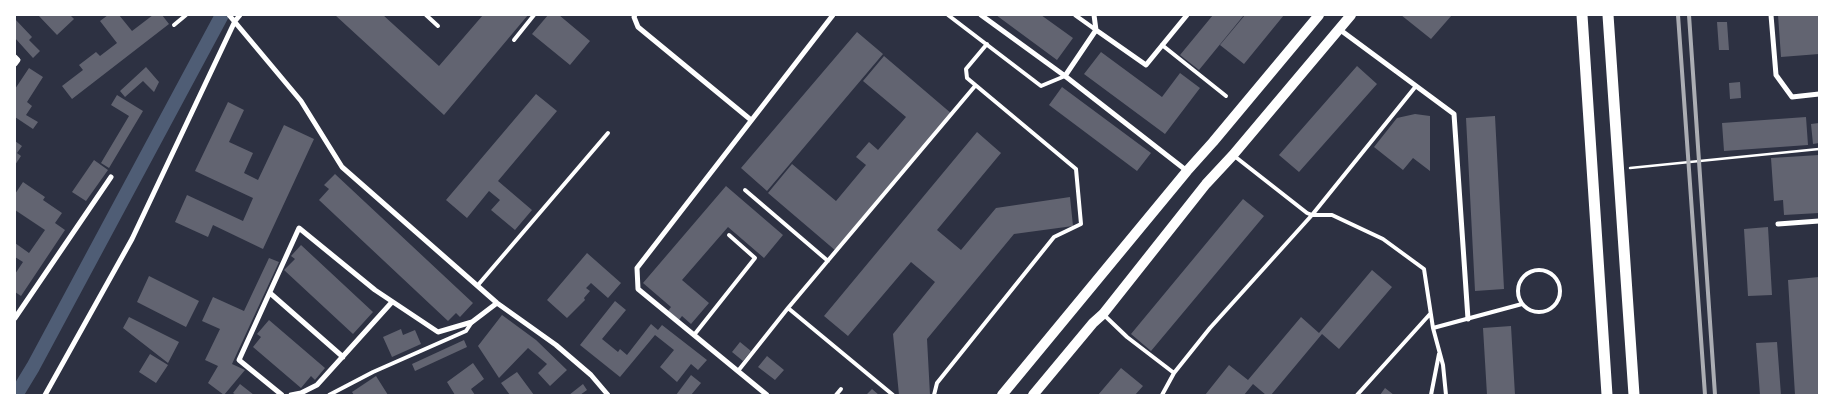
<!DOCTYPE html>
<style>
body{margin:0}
#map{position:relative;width:1834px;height:410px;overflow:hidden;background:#2d3142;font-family:"DM Sans",sans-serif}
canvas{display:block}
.frame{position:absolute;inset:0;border:16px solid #fff;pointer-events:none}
</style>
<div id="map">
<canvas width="1834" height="410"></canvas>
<div class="frame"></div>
</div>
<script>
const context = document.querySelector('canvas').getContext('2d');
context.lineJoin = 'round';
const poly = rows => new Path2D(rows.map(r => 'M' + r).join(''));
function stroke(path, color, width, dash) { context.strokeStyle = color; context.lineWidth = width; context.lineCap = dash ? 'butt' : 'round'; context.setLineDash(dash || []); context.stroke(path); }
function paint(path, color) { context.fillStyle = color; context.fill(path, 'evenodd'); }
const canal = poly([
 [16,395,33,367,222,15]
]);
const building = poly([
 [38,15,70,15,74,19,57,35],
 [108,15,119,15,132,31,153,15,162,15,169,24,72,99,62,86,83,70,79,65,96,52,100,56,117,43,100,21],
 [335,15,383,15,439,66,483,15,528,15,444,115],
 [548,15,559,15,590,41,570,65,532,34],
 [996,15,1041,15,1073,38,1057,60],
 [1213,15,1244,15,1199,70,1180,55],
 [1245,15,1284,15,1244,64,1220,45],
 [1401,15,1452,15,1431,39],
 [1778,15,1819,15,1819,54,1781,57],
 [15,19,32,37,29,40,40,51,33,58,15,38],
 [1717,22,1727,22,1729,50,1719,50],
 [857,32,883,54,767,191,741,168],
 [1101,52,1162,97,1180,73,1200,88,1165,134,1084,74],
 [884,56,952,114,836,251,768,193,792,164,836,201,866,165,856,157,869,142,878,150,906,117,863,81],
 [1357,66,1377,84,1299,172,1279,155],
 [146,67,159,82,154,92,143,81,125,97,120,91],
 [29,68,43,77,27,102,32,106,26,115,38,122,33,129,15,117,15,89],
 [1740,82,1741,98,1730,99,1729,83],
 [1062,87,1151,153,1137,171,1049,105],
 [536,94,557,111,498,181,532,210,515,230,491,210,500,200,489,191,467,218,446,200],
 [117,95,143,111,109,168,101,163,129,116,111,105],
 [228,102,244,110,229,142,253,153,244,173,258,180,284,125,314,139,263,249,213,225,208,237,175,222,187,195,243,221,253,198,195,171],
 [1415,114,1430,116,1430,171,1413,158,1403,170,1374,147,1397,118],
 [1495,116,1504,289,1475,291,1466,118],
 [1806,117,1808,145,1724,151,1722,123],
 [1819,123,1819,143,1813,144,1811,124],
 [977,132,1001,153,937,230,961,250,996,208,1070,197,1073,226,1014,234,927,339,930,395,899,395,893,334,935,282,911,262,848,336,824,316],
 [15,141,22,146,17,153,21,156,15,165],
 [1819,155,1819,213,1784,215,1783,200,1774,201,1771,158],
 [94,160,108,170,86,201,72,192],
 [335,174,473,303,460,317,456,313,448,321,319,200,329,189,324,185],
 [23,182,45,197,43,200,62,213,55,223,65,230,21,296,15,292,15,274,23,262,15,257,15,243,29,253,45,230,15,210,15,194],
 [726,186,783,235,764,258,728,227,682,280,709,303,691,324,682,316,679,320,668,311,671,307,643,283],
 [1243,199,1264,216,1151,351,1131,334],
 [1768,227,1772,295,1748,296,1744,229],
 [301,245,373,312,353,334,284,270,295,259,291,256],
 [587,253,621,283,608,298,591,283,586,288,590,291,584,298,585,300,567,318,547,300],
 [269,258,279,262,232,364,245,370,224,395,208,383,218,366,205,360,220,329,202,321,213,297,244,311],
 [1372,270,1392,287,1339,349,1322,334,1271,395,1266,395,1253,384,1244,395,1205,395,1229,365,1248,380,1301,317,1319,333],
 [149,276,199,301,186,327,137,302],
 [1819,277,1819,395,1795,395,1788,280],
 [615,301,626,310,602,339,618,352,620,349,627,355,651,324,658,330,662,325,707,360,698,370,691,364,677,382,660,367,674,350,655,335,620,377,580,345],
 [502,315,536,340,567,370,550,386,538,373,547,364,528,348,499,378,478,346],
 [129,317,179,342,168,363,123,328],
 [269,320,325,368,315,380,311,376,301,388,253,347,261,337,257,334],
 [1511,326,1515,395,1487,395,1483,328],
 [401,329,403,335,415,330,421,344,392,357,383,337],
 [464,340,467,347,415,371,412,364],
 [740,342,751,351,743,361,732,352],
 [1777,342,1781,395,1760,395,1756,343],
 [150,354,168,365,156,383,139,372],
 [767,356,784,370,775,380,758,367],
 [473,363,484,379,471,389,475,395,455,395,447,382],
 [1121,368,1143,386,1135,395,1098,395],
 [517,372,534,395,510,395,501,383],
 [691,375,701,383,691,395,676,395],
 [376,376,388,395,354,395,352,392],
 [240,384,254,395,236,395,233,393],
 [583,384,587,390,580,395,569,395],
 [1385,388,1394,395,1380,395],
 [872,389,879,395,866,395]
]);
const path = poly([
 [1630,168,1819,149]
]);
const service = poly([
 [426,15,438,26],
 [948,15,1041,86,1065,76],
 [1075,15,1096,30],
 [174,25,186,15],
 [514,40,534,15],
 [1162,45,1226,96],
 [1233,155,1307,213,1312,215,1332,215,1383,239,1424,269,1433,328,1443,365,1446,395],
 [745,190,828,261],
 '1518 291a21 21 0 1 1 42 0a21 21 0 1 1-42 0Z',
 [478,285,608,133],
 [1104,315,1127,337,1174,373],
 [1433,328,1522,304],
 [694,335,755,258,729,235],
 [738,371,788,308],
 [329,395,373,372,466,331,472,322],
 [836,395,841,389],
 [893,395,788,308,975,86],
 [934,395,937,383,1054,237,1081,224,1076,169,967,78,966,69,987,44],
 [1162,395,1174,373,1210,328,1312,215,1416,86],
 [1357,395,1430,314],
 [1431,395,1439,354]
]);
const minor = poly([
 [229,15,301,101,342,167,497,303,556,345,591,375,608,395],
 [635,15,634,17,638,27,751,120],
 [981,15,1065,76,1187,171],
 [1771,15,1776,75,1792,97,1819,94],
 [1339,29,1454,114,1468,319],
 [1096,30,1146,65,1187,15],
 [15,57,18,60,15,64],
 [1065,76,1096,30,1094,15],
 [1778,224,1819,221],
 [270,293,343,357],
 [15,318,111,177],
 [45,395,132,239,235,21,240,15],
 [282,395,239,360,299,228,375,290,438,332,472,322,497,303],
 [291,395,301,393,317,385,392,302],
 [767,395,638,289,637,268,833,15]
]);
const secondary = poly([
 [1002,395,1187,171,1213,142,1319,15],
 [1033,395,1093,323,1103,314,1206,184,1233,155,1351,15]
]);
const primary = poly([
 [1582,15,1607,395],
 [1608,15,1634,395]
]);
const rail = poly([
 [1678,15,1705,395],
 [1689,15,1715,395]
]);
stroke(canal, '#4f5d75', 14);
paint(building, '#626471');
stroke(path, '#fff', 2.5);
stroke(service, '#fff', 4);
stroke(minor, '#fff', 5);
stroke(secondary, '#fff', 10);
stroke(primary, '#fff', 11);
stroke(rail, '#abadb3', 4);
</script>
